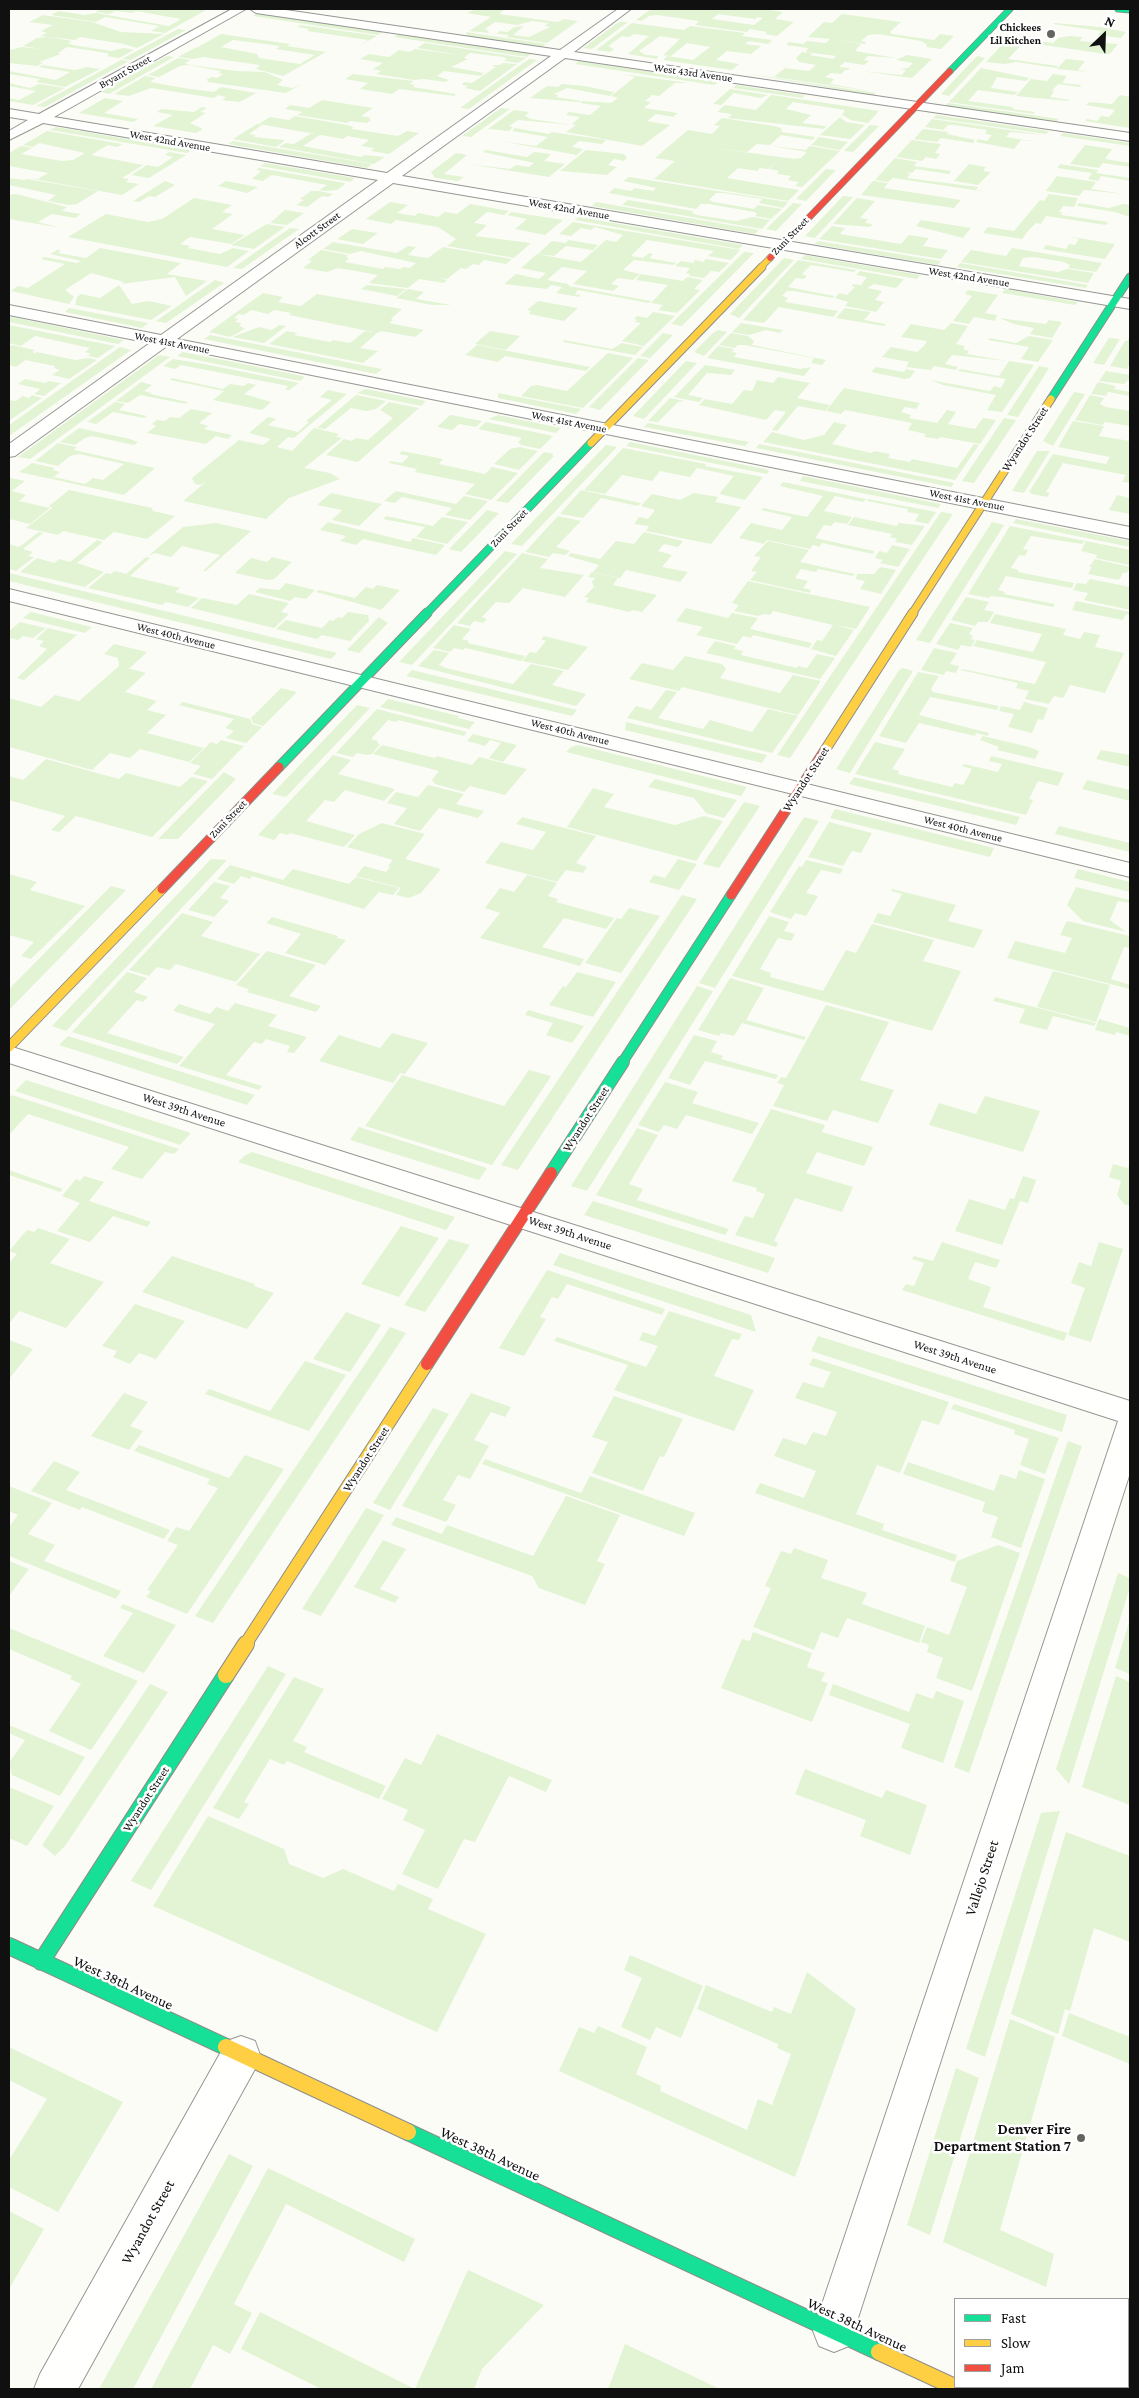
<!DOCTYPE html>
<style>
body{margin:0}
#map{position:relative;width:1139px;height:2398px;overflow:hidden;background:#fcfcf6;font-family:"Crimson Pro",serif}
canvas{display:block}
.frame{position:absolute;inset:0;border:10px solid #101010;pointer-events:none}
.legend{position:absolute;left:954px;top:2298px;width:175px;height:90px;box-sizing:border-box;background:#fff;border:1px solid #9f9f9f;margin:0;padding:6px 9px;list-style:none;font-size:15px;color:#101010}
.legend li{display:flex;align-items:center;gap:10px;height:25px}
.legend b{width:25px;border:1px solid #9f9f9f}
.north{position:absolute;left:1079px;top:10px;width:50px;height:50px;-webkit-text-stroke:4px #fff;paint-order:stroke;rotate:24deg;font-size:14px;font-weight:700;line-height:20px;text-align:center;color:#101010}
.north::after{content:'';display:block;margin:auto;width:18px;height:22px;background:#101010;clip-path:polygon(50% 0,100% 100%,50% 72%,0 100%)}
</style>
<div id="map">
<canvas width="1139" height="2398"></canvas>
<div class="frame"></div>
<ul class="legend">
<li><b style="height:6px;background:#16e098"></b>Fast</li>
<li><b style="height:6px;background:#ffcf43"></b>Slow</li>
<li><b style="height:6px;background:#f24e42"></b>Jam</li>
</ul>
<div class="north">N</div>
</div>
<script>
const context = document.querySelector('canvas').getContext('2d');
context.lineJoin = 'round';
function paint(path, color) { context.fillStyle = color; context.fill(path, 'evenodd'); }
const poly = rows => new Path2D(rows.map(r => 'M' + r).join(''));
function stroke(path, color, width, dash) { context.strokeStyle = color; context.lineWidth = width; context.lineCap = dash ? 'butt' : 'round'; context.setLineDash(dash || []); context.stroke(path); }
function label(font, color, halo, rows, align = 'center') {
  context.font = font + ' "Crimson Pro",serif'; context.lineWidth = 5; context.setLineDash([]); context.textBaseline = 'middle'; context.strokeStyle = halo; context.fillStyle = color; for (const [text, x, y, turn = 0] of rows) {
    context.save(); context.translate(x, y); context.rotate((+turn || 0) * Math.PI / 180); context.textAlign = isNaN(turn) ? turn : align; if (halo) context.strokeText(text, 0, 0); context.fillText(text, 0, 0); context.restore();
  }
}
const green = poly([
 [102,9,195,9,206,10,165,33,151,31,159,26,105,17,96,22,51,15,58,11,85,15,96,13,169,26,181,19,136,11,132,13,116,11,109,14,95,12],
 [470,9,517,9,505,9,499,14,558,22,564,19,578,21,547,43,507,37,509,35,469,31,491,17,467,13,473,10],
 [532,21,547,23,550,21,545,26,550,27,529,37,513,35,524,26,515,27,507,32,500,31,496,34,487,32,489,31,485,29,495,22,517,25],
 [651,9,764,9,783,12,775,19,794,22,777,36,765,34,767,32,750,29,747,32,695,25,699,21,657,15,649,16,642,21,636,20],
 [718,14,755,19,758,17,763,18,754,25,712,19],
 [257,13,383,32,378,35,253,16],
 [842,14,901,22,890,32,892,34,934,40,940,34,954,36,941,49,926,47,927,45,921,41,878,34,868,35,861,41,866,42,865,44,836,40,861,44,855,51,896,58,868,56,864,60,869,61,864,65,845,62,839,67,850,68,848,70,845,70,841,74,831,73,825,77,834,79,830,84,876,92,774,77,785,68,809,71,816,65,799,62,796,58,802,52,812,53,810,55,833,59,836,56,806,52,808,48,786,45,789,42,803,44,807,41,826,43,830,39,808,37,824,22,832,23],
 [43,15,92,22,121,32,164,34,137,48,124,44,80,37,75,40,40,36,47,33,41,31,53,25,29,22],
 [619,22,628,22,592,49,583,48],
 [632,23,684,30,690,26,745,33,742,36,772,40,768,44,749,41,745,44,761,46,751,54,727,51,716,60,739,64,732,70,663,60,667,56,693,60,710,47,687,43,671,56,663,55,680,39,660,36,639,51,646,55,658,56,657,59,628,54,649,36,634,34,629,37,622,36,608,46,614,49,610,52,596,50],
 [1055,23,1100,27,1126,32,1121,38,1098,35,1101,31,1053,24],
 [301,25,377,36,359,46,368,40,307,31,309,29,297,27],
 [178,29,186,30,131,60,122,59],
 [466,32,546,44,542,47,467,36],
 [221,34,290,44,287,46,326,52,283,76,256,69,260,65,203,57,192,59,178,57,197,47,219,50,198,47],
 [233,40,280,46,276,49,315,55,300,64,259,58,257,54,221,47],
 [397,35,402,35,531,54,527,57,394,37],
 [1070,36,1082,37,1080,41,1118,44,1110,54,1105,54,1024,42,1008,59,1058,66,1057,68,1016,62,1005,64,986,62,1009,37,1053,43,1058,38],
 [48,37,72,41,68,43,73,45,111,51,124,48,134,50,119,58,106,56,109,55,107,53,67,47,58,53,61,54,39,62,43,63,37,66,9,63,9,50,22,47,41,49,23,46,37,38],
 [425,43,526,58,518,63,504,61,507,59,503,57,470,53,466,56,417,48],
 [415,49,466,56,464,58,468,59,451,67,484,73,481,76,444,71,437,76,449,80,445,82,424,79,414,80,376,74,381,71,373,69,383,63,360,59,369,54,389,57,399,50,410,52],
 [907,55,932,59,912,78,861,71,902,75,906,70,899,69,908,68,913,63,896,60],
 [167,56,174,57,109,94,101,92],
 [977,56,985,58,949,96,941,94],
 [178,58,191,60,185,63,190,65,236,71,265,72,283,80,277,85,292,88,301,84,286,93,207,82,209,81,206,80,212,77,217,78,223,74,219,73,221,71,188,65,180,66,159,77,148,75],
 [529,59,537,60,469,109,460,108],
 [1066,59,1085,61,1078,70,1089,72,1057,69],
 [121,60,129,61,45,107,36,106],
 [579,61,718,82,714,85,575,64],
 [503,63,517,64,480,91,465,88,468,86,462,85,464,82,472,83,496,67,492,66,494,65,500,65],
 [42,65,75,70,87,67,100,69,65,87,36,82,40,79,9,74,9,71,56,80,70,72,39,67],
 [981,68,1029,78,1026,81,997,77,991,88,1018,92,1014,95,978,90,968,101,1013,107,1012,109,1035,112,1034,114,949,102],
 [353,74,414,81,410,84,415,85,413,87,456,94,454,96,399,89,392,94,360,89,368,83,345,79],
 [622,74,689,83,675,83,659,96,652,95,645,101,651,102,644,108,678,113,673,117,656,114,647,121,670,125,642,146,566,132,576,125,572,124,580,117,566,115,569,112,590,115,601,106,581,103,582,101,611,103,618,98,611,96,635,77],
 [748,74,749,74,876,93,873,95],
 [1053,74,1067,76,1062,83,1081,85,1080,87,1058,84,1052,91,1054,92,1050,97,1070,100,1068,101,1016,96,1031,79,1047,81],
 [145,76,156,78,150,82,190,89,214,92,221,87,256,93,240,102,222,100,226,97,218,95,214,98,151,88,129,96,114,94],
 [9,83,30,88,39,84,65,88,33,105,9,101,9,98,19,100,36,91,9,86],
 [562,84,584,86,614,92,610,96,567,88,554,94,558,95,556,97,581,101,579,102,530,98,547,86,558,87],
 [736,85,804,95,803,98,733,88],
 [730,89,768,95,760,98,734,93,721,105,713,104],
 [771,95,772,95,879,111,868,123,851,120,842,115,845,110,793,102,786,109,811,115,802,123,826,126,824,129,728,118,732,114,717,112,725,105,756,110],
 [1120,95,1130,97,1130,128,1085,121,1087,119,1097,121,1101,116,1109,117,1115,110,1086,105,1089,102,1112,104],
 [105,98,123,101,104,113,138,119,133,122,79,113],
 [322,100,373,108,361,116,371,118,369,120,371,120,367,123,350,121,347,123,297,115,303,112,285,109,290,105,309,108],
 [948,103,1059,119,1056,122,945,106],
 [202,107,207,108,200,112,206,113,190,123,203,129,196,133,153,126,173,115,157,112,161,109,194,112],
 [501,108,510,109,471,137,462,136],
 [514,110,529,112,525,116,531,119,573,125,518,120,509,126,513,127,509,131,488,129],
 [936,115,1049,131,1046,134,933,118],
 [295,116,347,125,353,127,352,129,398,136,407,131,419,133,389,154,371,151,374,148,361,146,369,140,347,136,343,139,259,124,270,117,289,120],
 [840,117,846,122,865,125,850,139,820,135],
 [722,118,774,126,781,128,782,132,815,137,813,140,781,135,770,145,757,144,747,152,708,147,794,159,801,158,807,152,771,146,806,150,810,146,840,151,802,187,795,186,799,182,788,180,791,176,777,174,779,171,769,169,781,158,768,169,760,168,757,171,738,168,727,178,799,190,788,201,654,179,675,161,655,158,688,130,712,134,720,126,714,125],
 [932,119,1044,135,1010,132,1006,137,1038,142,1021,140,1014,149,1003,147,976,142,978,139,987,141,992,135,985,134,987,130,953,125,948,125,943,130,925,127],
 [257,124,262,125,249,134,255,135,254,137,284,140,283,142,276,147,233,139],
 [870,125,879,126,853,152,844,151],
 [56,127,192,150,187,153,50,130],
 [515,128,549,134,552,132,606,140,602,144,579,141,572,147,583,149,577,155,500,141,536,146,548,137,512,131],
 [923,129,948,132,947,134,975,140,973,143,941,138,937,142,914,139],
 [47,131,122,144,118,147,108,145,91,155,143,165,122,178,129,179,126,182,139,184,122,195,28,178,38,179,48,173,9,166,9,153,21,146,32,148,21,154,62,161,73,160,85,153,39,143,33,147,23,145],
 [312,133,320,135,303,146,361,157,365,155,385,157,374,164,279,147,286,143,294,144],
 [1063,133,1130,143,1130,146,1060,136],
 [819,137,848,142,840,150,811,145],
 [912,140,941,144,935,153,940,154,936,159,926,157,922,161,896,157],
 [233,141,372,164,367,168,228,144],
 [1085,145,1112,149,1105,159,1130,163,1130,167,1103,163,1099,168,1070,164],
 [486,150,527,157,534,152,551,154,544,161,565,164,549,177,468,164,510,169,516,165,529,167,534,163,483,152],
 [586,150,624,154,627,158,624,161,614,159,608,165,617,167,607,175,560,171],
 [169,152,186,155,149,178,131,175,147,165,158,167,173,157,165,155],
 [456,153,467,155,444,174,464,177,458,181,435,178,431,172],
 [895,158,917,162,914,166,951,171,949,174,916,169,912,173,906,172,910,174,907,178,978,187,976,190,994,193,893,178,888,182,875,180],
 [265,163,355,178,350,182,260,166],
 [969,164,986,167,983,171,991,172,978,185,954,181],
 [1060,164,1098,170,1096,173,1130,178,1130,181,1101,176,1098,181,1088,179,1092,173,1057,168],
 [259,168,344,183,345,184,337,190,326,191,319,190,327,185,272,175,263,181,252,179,261,171,256,170],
 [826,169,836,170,806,201,796,199],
 [1057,176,1096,182,1091,189,1124,194,1084,190,1079,196,1046,191],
 [629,177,788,202,783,208,759,203,762,199,723,193,716,193,709,200,714,202,754,209,758,205,782,209,771,219,755,216,757,214,754,212,709,204,701,204,696,209,609,193,614,188,631,191,635,188,653,191,656,188,623,181],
 [9,178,24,180,27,179,98,191,77,204,69,205,48,201,56,195,9,185],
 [165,181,175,185,155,197,149,196,139,202,133,201],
 [226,181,258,187,247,193,218,186],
 [873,181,888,183,884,188,961,200,954,208,861,195],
 [311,191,319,191,333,194,328,197,322,196,307,207,296,205,304,200,300,199],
 [16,194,67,207,62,211,81,214,75,218,52,214,38,222,61,228,9,219,9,195],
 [1049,194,1078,198,1074,207,1063,206,1059,212,1062,212,1061,215,1108,222,1106,225,1046,216,1041,224,1036,223,1028,231,1022,239,983,233,988,227,1014,231,1040,200,1044,201],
 [843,196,853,197,815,238,805,236],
 [194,198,232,205,222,212,233,214,212,229,245,235,231,244,190,237,180,244,190,246,188,248,220,254,233,248,249,251,227,267,68,237,106,214,148,222,162,219],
 [857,198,875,201,860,218,868,219,865,223,873,224,870,227,833,224],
 [628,200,693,211,692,213,697,215,736,221,753,217,770,220,762,229,622,205],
 [390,202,408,205,397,213,415,216,418,213,438,217,445,212,457,214,470,204,509,211,504,215,487,212,474,223,487,225,475,236,531,243,514,258,447,246,456,239,438,227,396,220,391,224,366,219],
 [596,202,759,230,755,234,592,206],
 [793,203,802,204,776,231,766,229],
 [1079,203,1109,208,1123,204,1130,205,1130,217,1115,212,1077,206],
 [285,210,304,213,287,225,270,223],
 [512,212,563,220,545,235,515,229,527,219,507,215],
 [579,217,743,245,739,249,575,220],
 [921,220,971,228,963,238,916,226],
 [573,222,740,250,731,260,708,256,714,251,647,240,631,256,643,258,649,253,653,254,649,258,676,263,673,265,634,260,623,270,640,274,633,280,618,278,611,284,619,286,613,291,573,284,587,271,562,267,547,280,568,284,569,286,651,301,649,303,578,290,575,294,581,295,579,297,556,293,562,287,551,285,547,289,504,284,516,274,539,279,546,273,521,268,537,254,581,262,606,240,616,242,623,235,595,227,591,230,581,228,571,236,559,234],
 [267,224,285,227,254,249,231,245],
 [832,226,845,228,840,234,901,244,909,235,929,238,923,246,948,250,941,259,819,239],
 [290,228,299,229,242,269,233,268],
 [352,229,377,233,378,233,363,244,337,239],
 [1066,236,1115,244,1105,259,1043,249,1046,245,1066,249,1069,244,1075,245,1079,239],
 [569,240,598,245,593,250,566,246,554,256,538,254,552,241,565,243],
 [818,241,941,261,938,265,814,244],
 [333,242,397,253,408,246,416,247,408,255,428,258,443,247,512,259,506,264,484,260,479,265,473,264,466,269,461,268,447,279,440,278,447,280,444,283,419,279,408,288,369,283,378,275,338,268,327,272,303,268,312,261,308,260,321,250,348,255,346,257,349,258,345,262,383,269,385,267,400,269,403,267,410,268,416,263,361,251,350,254,323,249],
 [100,248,181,263,167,274,207,281,186,296,175,277,121,284,124,282,91,273,65,290,74,297,69,304,11,291,18,286,28,288,65,264,41,259,44,257,77,263,81,261,50,254,57,250,61,250,58,253,86,258],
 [1012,248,1102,263,1096,272,1068,268,1070,265,1064,262,1034,257,1023,258,1019,266,1058,272,1067,269,1094,273,1088,283,961,262,971,250,1006,256],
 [744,252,754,253,682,326,671,324],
 [805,255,920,275,917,279,801,259],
 [784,258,794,260,739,318,730,314],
 [706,259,729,263,719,272,711,271,704,278,689,276,690,274,686,273,690,268,675,266,681,261,693,263,695,260,703,262],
 [798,260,856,270,854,272,811,265,802,274,807,276,804,279,796,278,788,287,834,296,833,298,794,291,787,291,782,296,788,298,785,302,838,311,833,317,779,307,764,323,743,320],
 [960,263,1088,285,1086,288,957,267],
 [860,271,904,279,896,288,874,284,867,288,882,291,875,300,884,302,876,312,845,306,848,302,835,298,839,293,847,295,855,287,852,286,853,284,861,285,867,277,856,275],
 [641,274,683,281,687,277,703,280,694,289,700,290,677,313,658,310,663,305,651,303,668,285,636,280],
 [215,280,224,283,166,323,156,321],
 [119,285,132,304,149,301,172,306,151,320,75,305,77,297,81,294,100,298],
 [367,285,406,289,397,296,361,289],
 [408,289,424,292,416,299,451,305,432,305,396,298],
 [1005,289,1078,302,1075,305,1002,293],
 [968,290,998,295,985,313,997,315,995,321,974,317,969,324,953,321,972,296,965,294],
 [263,293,283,297,278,302,301,306,317,294,402,309,391,319,393,320,389,323,424,330,415,337,381,331,378,333,289,315,291,313,274,310,268,314,251,310,244,315,239,314,234,318,238,319,235,322,242,323,239,325,245,329,230,337,209,332],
 [538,301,578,308,564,321,529,314,531,311,527,310],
 [69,308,148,323,142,328,65,312],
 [845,308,871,312,864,320,886,324,884,326,836,318],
 [653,312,675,316,644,346,622,341,641,323,635,322,637,320,634,319,637,316,647,318],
 [12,317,124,340,118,344,9,322,9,318],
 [999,318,1046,324,1049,320,1062,322,1052,338,1030,334,1034,328,1014,324],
 [741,323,783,330,780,333,766,330,749,335,732,332],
 [951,323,968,326,956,344,965,346,963,349,969,351,967,354,1007,361,952,355,945,364,958,367,956,370,934,366,931,370,906,367,909,362,882,357,891,347,917,352,924,346,927,341,901,337,911,324,944,330],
 [9,325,115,346,98,358,88,356,91,354,85,352,90,348,35,336,21,346,9,343],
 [279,325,286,326,264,343,232,337,259,327,272,330],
 [718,330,727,332,704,356,694,352,713,333],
 [287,331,297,333,294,335,330,342,333,340,350,343,365,331,377,333,360,348,378,351,363,363,269,344],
 [490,331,520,336,506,350,475,344],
 [663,333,673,335,650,358,640,356],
 [731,333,748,336,754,341,752,345,826,360,822,365,811,363,814,358,744,345,738,345,735,348,719,345],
 [210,335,382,369,376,374,204,339],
 [1029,336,1053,340,1038,362,1021,359,1029,347,988,340,990,338,1016,343],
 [1130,337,1130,364,1127,369,1110,366,1125,341,1127,341],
 [1109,338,1120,339,1104,365,1093,363],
 [564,340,612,349,622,343,643,347,635,355,563,342],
 [12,345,35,350,32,352,35,353,16,367,9,365,9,347],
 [477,345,590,367,586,371,505,356,498,362,465,355],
 [718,346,734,349,732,352,737,353,734,357,800,369,811,367,804,376,707,358],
 [120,347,131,350,9,436,9,425],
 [37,352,75,360,89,358,97,360,69,379,52,375,60,370,54,368,55,366,25,360],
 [183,352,303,376,304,378,300,381,177,356],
 [608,353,633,358,583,408,521,396,531,386,537,385,567,391],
 [159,355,170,357,30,459,18,457],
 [638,358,649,360,600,410,589,407],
 [173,359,204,364,299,383,289,390,285,390,288,386,181,365,175,369,163,366],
 [686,361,697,363,644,419,633,416],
 [1009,361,1034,365,1002,412,987,410,996,395,943,385,930,380,990,391,994,386,1001,388,1006,379,958,371,960,369,999,376],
 [705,365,735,370,731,375,707,373,688,395,703,398,699,402,674,397],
 [1039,366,1049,368,1018,417,1007,415],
 [876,367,904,372,906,369,915,371,910,378,905,379,871,372],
 [1106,371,1130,375,1130,378,1124,384,1099,381],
 [778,377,810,383,797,398,830,405,825,411,798,406,777,431,772,430,786,412,775,410,766,420,699,405,705,399,732,404,744,390,752,391,757,380,773,383],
 [172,378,223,389,230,384,244,386,248,383,256,385,244,394,271,402,262,410,213,400,224,391,170,380],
 [25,379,45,383,48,381,61,383,44,396,34,394,40,389,18,384],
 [141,382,152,385,144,391,152,393,150,394,188,402,186,404,140,395,128,403,116,401],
 [1098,382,1116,386,1114,389,1130,392,1130,396,1108,392,1106,396,1091,394],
 [844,388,920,403,916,409,905,407,901,412,911,415,909,418,937,423,947,410,956,412,948,424,975,429,983,418,996,420,980,444,940,437,938,439,924,437,926,434,908,430,912,423,845,410,841,414,826,411],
 [366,389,426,401,421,406,357,393],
 [328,390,347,394,294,438,288,437,277,447,292,451,314,428,339,434,336,437,342,438,304,468,330,473,340,479,289,498,266,519,183,501,207,481,200,485,195,484,192,478,239,440,263,445,271,439,249,433,268,417,276,419,268,425,298,432,309,422,306,421,332,400,320,397],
 [1074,392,1085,394,1053,446,1043,441],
 [498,393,581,409,576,414,498,398],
 [32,395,42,398,9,421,9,400,16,401,23,396,29,398],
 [356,395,386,401,376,409,366,411,351,408,325,429,317,428],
 [1090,395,1104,398,1100,404,1106,407,1130,411,1130,426,1105,422,1102,425,1075,420],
 [670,398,685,401,678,402,658,422,648,421],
 [115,402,125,404,119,410,147,416,144,418,113,412,96,424,87,422],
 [389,402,419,408,358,462,326,455,344,439,352,441,356,438,368,440,393,418,380,410],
 [191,409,212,413,199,423,208,426,204,429,232,435,228,439,216,436,206,444,147,433,156,426,152,424,157,420,165,421,170,417,179,418],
 [450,415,451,415,482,421,476,427,459,424,452,430,437,427],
 [498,415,561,428,556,433,489,419],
 [1004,418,1016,420,974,483,962,481],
 [1073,421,1104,426,1099,436,1130,441,1130,483,1122,482,1126,475,1063,463,1046,492,1050,493,1047,497,1032,494,1029,492,1053,454,1106,464,1110,457,1058,447],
 [486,422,553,436,540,449,521,445,518,442,522,438,478,429],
 [834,422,847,425,832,444,871,453,874,451,890,454,888,458,910,462,912,459,957,468,974,444,979,445,955,480,763,442,772,432,804,440,824,435],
 [648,423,749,442,745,446,644,427],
 [79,428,130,439,138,442,134,445,92,436,85,438,75,445,60,442],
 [630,442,765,469,769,471,767,474,626,446],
 [58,443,77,447,74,450,155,468,124,495,52,479,54,477,85,484,93,478,103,480,124,464,79,454,70,456,58,466,35,461],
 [759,444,954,483,951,487,756,448],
 [606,445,617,447,522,546,511,544],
 [519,447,538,451,519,470,494,464,510,449],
 [623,448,706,464,705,466,763,477,745,500,719,494,734,476,697,468,690,477,660,471,652,481,622,475,605,494,584,490],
 [402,451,443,459,439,464,485,474,492,467,518,473,491,500,465,494,475,484,415,472,417,469,389,463,391,461,402,463,409,456,399,454],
 [1037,451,1050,451,1024,493,1012,491],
 [544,452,554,454,552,456,554,456,508,503,496,501],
 [32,463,55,468,53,470,60,472,51,479,19,472],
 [803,476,941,504,938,508,800,481],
 [10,478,25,481,12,491,26,495,19,501,50,508,30,524,9,519],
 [783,482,866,499,863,502,835,496,824,511,852,517,847,524,835,522,831,526,824,525,815,538,874,551,873,554,822,543,819,547,813,545,810,549,767,540,764,544,739,538,751,523,782,530,792,517,761,510,763,508,807,517,823,496,780,486],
 [69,490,152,508,153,511,175,516,147,539,114,532,104,540,63,531,58,535,26,528,52,508,49,506],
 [581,490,641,503,638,506,601,498,583,518,560,514],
 [396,491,456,504,464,496,488,501,470,520,445,515,452,508,402,497,395,503,384,501],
 [331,493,382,504,359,526,332,520,342,510,317,505],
 [694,493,718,497,715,502,741,507,711,544,646,531,649,526,634,524,639,517,648,519,655,510,641,506,652,494,680,500],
 [1117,495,1130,498,1130,514,1109,510],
 [868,499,936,512,928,524,915,521,919,514,907,512,908,509,867,501],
 [487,510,499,513,461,552,449,549],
 [941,512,953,514,790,758,777,755],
 [386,516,433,526,442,517,468,522,447,544,416,537,425,527,383,519],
 [558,516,581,521,556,547,570,551,565,555,553,553,549,557,525,552],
 [854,517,897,526,899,523,925,526,912,545,895,542,897,539,890,537,892,534,848,525],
 [1016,519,1130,541,1130,547,1013,523],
 [328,522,410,542,413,538,445,545,436,555,363,539,356,545,340,541,346,536,320,530],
 [992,522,1004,525,930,643,916,640],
 [216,523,251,531,206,571,203,571,220,555,182,546,171,557,155,553,148,556,183,527],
 [1010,526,1085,541,1082,544,1031,536,1023,549,1028,550,1025,556,1019,555,1011,568,1018,570,1018,572,1074,583,1072,588,1006,576,998,590,1005,592,1004,594,1055,604,1053,607,1002,597,991,596,989,598,968,594],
 [39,532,43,533,23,549,33,552,28,556,34,557,16,571,9,569,9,544,19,547],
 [644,532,683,541,678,547,664,544,658,551,672,555,662,567,688,572,680,582,626,570,620,578,593,572,599,565,568,556,571,553,600,559,616,541,634,544],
 [97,540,103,542,77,563,104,572,85,587,20,572,37,558,54,563,59,559,70,562],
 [768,541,809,550,800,562,855,574,853,576,818,569,816,572,801,569,795,578,808,581,803,588,811,590,810,593,750,580,757,572,751,571,761,557,754,556],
 [1086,541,1130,550,1129,565,1096,558,1097,555,1081,551],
 [892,545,910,549,898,567,880,563,883,560,875,558,879,551,887,553],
 [505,551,517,554,412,665,399,662],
 [522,553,548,559,540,568,584,575,565,597,523,588,509,603,496,602,482,617,487,619,483,623,474,621,470,626,457,623],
 [146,557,150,558,130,576,180,588,175,592,199,598,188,607,166,602,162,605,88,588,106,573,111,574,115,571,126,574],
 [272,557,292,562,274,579,267,580,235,573,251,558,267,562],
 [1095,559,1130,567,1127,573,1123,573,1119,580,1088,574,1092,567,1089,567],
 [880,567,896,570,881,594,860,589,865,581,856,579,857,574,874,574],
 [592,572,618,578,613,585,657,595,642,612,632,610,630,612,586,602,589,598,584,597,594,587,592,582,595,578,588,577],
 [9,573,337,653,331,659,9,581],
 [1090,579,1130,587,1130,610,1084,600,1088,593,1073,590,1077,583,1086,584],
 [748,581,870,607,856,629,835,625,854,630,836,656,811,649,817,640,822,641,833,625,773,611,770,615,764,614,758,616,734,611,739,605,732,603],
 [286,583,315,590,306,599,295,597,290,601,255,592,260,588,279,590],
 [377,585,400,590,381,610,316,592,319,590,355,598,366,587,373,589],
 [249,594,289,603,281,612,289,614,274,628,191,608,202,598,237,605],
 [966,597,989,602,984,610,994,612,988,622,978,622,975,626,951,620],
 [1076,601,1130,612,1130,615,1126,614,1123,620,1072,610],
 [686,608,728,618,732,613,758,618,750,629,812,643,809,648,753,635,751,638,743,636,737,644,696,635,703,627,676,621],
 [31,612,92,627,85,633,23,618],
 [348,612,368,615,369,621,350,641,322,635,317,639,276,629,286,620,322,628,330,620,333,621,338,617,342,618],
 [995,614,1066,629,1063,635,1080,639,1084,632,1100,635,1095,647,1124,653,1105,693,1070,685,1063,698,1054,696,1049,704,1025,699,1029,691,1016,688,1018,683,961,670,962,669,1035,684,1046,662,973,646,977,640,1033,652,1042,634,990,623],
 [379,617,388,623,359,653,347,650],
 [20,622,46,628,33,638,23,636,18,640,9,638,9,631],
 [950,623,973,628,969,634,973,636,971,639,975,640,971,647,961,645,958,650,936,644],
 [454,625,471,629,462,639,469,641,468,643,525,656,521,661,465,648,463,650,454,648,450,652,433,648],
 [48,628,77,635,24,680,17,678,47,649,39,646,44,641,36,639],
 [544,636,588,647,568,670,522,661,530,652,536,653,546,641,541,639],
 [715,641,736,646,734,649,743,651,741,655,797,668,798,666,807,668,817,654,835,658,820,679,706,653],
 [114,644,147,652,130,668,124,667,146,673,125,692,157,701,147,710,166,715,147,733,204,748,189,762,140,749,130,758,110,753,92,770,9,747,9,698,41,707,55,695,79,701,119,666,118,658,104,654],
 [934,648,957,653,950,664,959,666,956,673,946,671,944,675,921,670],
 [434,650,449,653,439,665,446,668,513,684,531,664,564,671,552,685,586,694,576,706,418,666],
 [685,656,722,664,726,669,720,678,780,693,793,675,821,681,798,715,682,687,679,691,629,679,642,663,673,670],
 [903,668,913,671,850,773,836,769,899,670],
 [412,670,577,710,572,716,406,676],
 [918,672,939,676,931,689,933,692,999,706,997,710,930,697,919,715,989,733,988,736,976,733,975,736,919,723,906,743,879,736],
 [281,688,297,692,263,726,253,723,251,718],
 [666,690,677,692,658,718,703,729,710,720,752,732,768,709,798,716,772,753,627,718,636,706,651,710],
 [388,699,459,716,458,718,475,722,469,729,380,707],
 [183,702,250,719,252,724,262,727,246,743,226,738,234,731,225,728,234,719,179,705],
 [1024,702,1048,708,1043,720,1038,719,1032,733,1008,727,1014,714,999,711,1001,706,1020,710],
 [357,705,370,708,286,797,272,794],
 [377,709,467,732,464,736,398,720,396,722,388,720,371,739,378,741,377,743,380,744,372,754,368,755,357,753,353,757,336,753],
 [626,722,767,755,762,763,625,730],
 [473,734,517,745,503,762,489,758,501,743,490,740,485,746,467,741],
 [983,736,1029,747,1039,751,1035,759,997,750,999,747,980,740],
 [221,740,244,746,212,779,193,774,201,766,190,763,211,742,217,744],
 [875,742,905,749,892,769,899,771,898,774,952,787,955,783,963,785,972,769,962,766,964,764,998,772,1002,764,989,761,991,756,1064,773,1058,786,1038,781,1029,799,1033,800,1026,815,855,774],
 [382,745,435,758,437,756,472,765,479,757,527,769,505,795,470,786,464,792,435,784,432,780,439,771,373,754],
 [578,745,747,787,741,796,566,752,571,747],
 [1101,750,1130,755,1130,767,1096,759],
 [333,755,351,760,338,774,395,789,384,801,345,790,334,802,325,800,306,821,355,835,344,847,290,833,288,835,280,833,274,840,258,835],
 [46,759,119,779,126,773,180,787,191,777,208,781,152,837,76,816,59,832,51,830,65,816,9,800,9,776,23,780],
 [224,772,236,779,178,839,158,839],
 [854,777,1020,817,1016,825,849,784],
 [655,779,737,800,724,818,706,813,694,798,648,787],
 [1087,780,1130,790,1130,801,1082,789],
 [428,785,464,794,456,804,484,811,478,818,439,808,420,831,394,824,407,808,387,803,396,792,418,797],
 [593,788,614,794,604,807,675,825,704,816,723,821,696,861,567,827],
 [744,802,760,806,719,868,703,864],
 [835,809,994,848,990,857,830,818],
 [522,817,596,836,576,863,587,867,583,873,566,870,557,882,485,863,501,842,533,850,546,832,516,824],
 [804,817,819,821,715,988,699,983],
 [829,822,872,833,861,853,852,851,843,866,808,857],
 [382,823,425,834,405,859,441,869,421,893,409,898,396,895,401,888,356,876,364,866,386,872,390,867,388,866,393,860,347,847,359,834],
 [1059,826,1130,843,1130,852,1055,834],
 [211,859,227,860,66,1031,52,1026],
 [678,859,697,864,679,890,649,882,654,875,665,878],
 [806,860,843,869,840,874,821,870,806,893,818,896,806,916,795,913,791,919,770,912,799,866,802,867],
 [230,865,283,880,293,869,349,884,356,877,399,888,393,895,379,892,364,909,252,876,250,879,241,876,234,884,217,879],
 [1078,869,1130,882,1130,892,1074,878],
 [9,874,37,882,30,890,85,906,31,959,21,956,34,942,9,935],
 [527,875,557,883,548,896,558,899,556,902,614,918,606,929,564,918,542,947,584,959,580,966,480,938,500,913,485,908,500,888,514,892],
 [214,882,230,886,220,898,229,901,214,917,188,910],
 [111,886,126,890,9,1010,9,989],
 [1076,887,1130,900,1130,903,1118,901,1110,920,1126,932,1083,921,1067,905],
 [892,889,956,905,948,921,983,930,974,948,873,922,878,913,890,916,902,894,891,891],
 [682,895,697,899,518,1170,501,1165],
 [629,908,660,916,621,973,585,963,617,918,621,919],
 [182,913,213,922,201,936,260,954,236,982,176,964,170,970,157,967,149,976,129,970],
 [769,916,789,922,784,931,795,934,791,941,778,938,760,969,771,973,770,977,823,991,846,950,856,953,872,924,934,940,923,961,961,971,932,1031,732,976],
 [272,917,338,936,337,938,346,940,325,965,285,953,301,934,266,923],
 [1067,921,1130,936,1130,948,1124,947,1111,979,1130,985,1130,989,1007,958,1015,941,1065,953,1072,938,1060,935],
 [267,951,316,965,289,996,321,1006,316,1012,247,992,249,989,236,985],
 [1053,971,1110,985,1096,1022,1037,1007],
 [127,972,147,978,134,992,148,997,143,1002,137,1000,107,1033,184,1057,177,1064,72,1032],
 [577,972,616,982,593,1017,549,1005,563,986,566,987],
 [730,978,764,988,746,1020,806,1037,804,1040,742,1023,734,1036,721,1033,719,1036,698,1030],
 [697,986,713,991,587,1191,571,1186],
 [995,997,1096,1023,1094,1026,1053,1016,1047,1030,1019,1023,1025,1009,993,1001],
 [235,1003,277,1015,268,1026,307,1037,294,1053,287,1052,290,1046,266,1039,262,1044,254,1042,226,1075,262,1086,259,1090,179,1066,215,1024,173,1011,179,1004,210,1014,216,1007,228,1011],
 [826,1005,889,1022,860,1080,894,1090,878,1123,833,1110,827,1121,773,1106,784,1085,777,1083,781,1077,786,1078],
 [528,1010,584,1026,572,1043,546,1035,553,1023,525,1015],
 [1099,1019,1130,1028,1130,1036,1116,1032,1115,1035,1095,1030],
 [392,1033,428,1043,405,1074,400,1073,393,1083,319,1061,339,1035,380,1048],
 [694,1035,717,1041,711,1052,723,1056,721,1059,778,1075,776,1079,705,1061,690,1085,668,1078],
 [68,1036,255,1095,247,1105,59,1045],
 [529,1070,551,1076,492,1165,365,1126,402,1075,504,1106],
 [26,1080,191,1133,180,1145,15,1091],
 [665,1082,698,1092,692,1103,759,1123,752,1134,686,1115,677,1129,664,1125,659,1132,638,1125],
 [12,1095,179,1149,174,1154,165,1152,142,1179,111,1169,129,1147,28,1114,9,1135,9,1098],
 [985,1096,1040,1111,1023,1152,929,1125,939,1103,976,1114],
 [771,1109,825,1125,822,1132,873,1147,864,1166,817,1152,806,1173,853,1187,842,1212,795,1198,774,1241,778,1243,776,1247,735,1235,745,1216,753,1218,765,1194,756,1191,757,1188,732,1181],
 [359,1127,487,1168,479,1180,350,1140],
 [637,1128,658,1135,629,1184,643,1189,637,1200,729,1229,725,1235,596,1195],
 [252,1152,455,1217,446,1230,238,1162,244,1156],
 [1113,1164,1127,1168,1130,1166,1130,1206,1124,1204,1117,1195,1121,1181,1109,1177],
 [9,1170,63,1189,60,1192,9,1175],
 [84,1176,104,1182,89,1201,151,1222,147,1227,113,1216,90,1242,57,1231,80,1203,62,1196,76,1179,80,1181],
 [1023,1176,1036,1180,1028,1203,1020,1201,1002,1245,955,1231,969,1199,1005,1210,1010,1198,1014,1199],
 [593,1201,775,1258,768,1273,584,1215],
 [401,1226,439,1238,399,1297,361,1284],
 [38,1228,70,1239,50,1263,104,1282,66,1328,19,1311,9,1324,9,1263,17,1254,9,1251,27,1230,34,1232],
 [449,1239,470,1245,425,1312,404,1305],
 [942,1242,1000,1260,996,1268,975,1262,968,1279,991,1287,983,1307,1067,1333,1064,1341,902,1290,906,1284,914,1286,924,1263,912,1259,914,1256,933,1261],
 [1099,1242,1123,1249,1091,1342,1068,1335,1085,1288,1071,1283,1079,1262,1091,1266],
 [560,1253,751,1315,756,1332,553,1265],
 [172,1256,255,1284,254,1286,274,1293,247,1329,142,1292],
 [547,1270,665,1309,662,1315,567,1284,558,1299,552,1297,540,1317,546,1319,524,1356,499,1348],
 [135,1304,185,1321,156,1359,139,1353,130,1364,113,1357,117,1351,102,1346],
 [669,1311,742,1334,739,1340,732,1339,714,1376,754,1390,734,1431,614,1390,628,1365,554,1341,557,1337,646,1367,658,1346,639,1340,643,1332,655,1336],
 [346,1312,381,1325,350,1372,313,1359],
 [390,1327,406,1333,213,1623,195,1616],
 [818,1336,1067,1415,1062,1432,811,1351],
 [9,1340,33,1349,9,1379],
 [813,1358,949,1402,939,1425,922,1420,900,1473,877,1465,856,1514,884,1524,882,1530,957,1555,955,1562,755,1493,760,1483,804,1498,816,1471,774,1456,783,1438,806,1445,813,1432,826,1436,837,1412,795,1398,803,1382,823,1388,831,1372,809,1365],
 [305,1361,346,1375,309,1431,205,1394,209,1389,270,1411],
 [124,1393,148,1402,130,1426,143,1431,129,1450,91,1436],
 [471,1393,511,1407,505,1417,491,1412,474,1440,489,1446,470,1479,458,1475,443,1500,456,1505,446,1522,402,1506],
 [614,1396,683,1419,664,1457,660,1456,643,1491,592,1473,608,1442,592,1437],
 [954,1404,1059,1438,1045,1474,1020,1465,1029,1439,1014,1434,1015,1430,951,1409],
 [433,1408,449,1414,390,1510,373,1503],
 [1068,1441,1082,1446,969,1773,954,1767],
 [139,1445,229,1478,245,1455,284,1469,187,1614,146,1597,151,1591,147,1590,178,1545,167,1541,176,1527,189,1531,218,1488,207,1484,210,1479,134,1451],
 [485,1459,581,1493,590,1476,695,1513,684,1536,482,1464],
 [54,1461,80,1472,66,1490,170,1530,164,1539,82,1507,80,1510,31,1491],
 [908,1462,994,1491,1000,1474,1016,1479,1019,1470,1045,1479,1021,1548,991,1537,998,1517,982,1512,985,1502,903,1474],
 [9,1486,52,1503,28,1534,55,1545,44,1561,121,1591,116,1599,9,1556,9,1527,18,1515,9,1511],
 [566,1496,620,1515,597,1561,605,1564,585,1605,539,1588,532,1576,391,1525,396,1517,442,1534,447,1525,533,1556],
 [366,1508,384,1515,321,1616,302,1609],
 [383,1540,406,1549,380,1589,399,1597,395,1603,354,1587],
 [998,1545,1020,1553,972,1691,936,1678,943,1658,927,1652,929,1645,921,1642,927,1627,949,1635,967,1587,950,1581,957,1561],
 [794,1548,828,1560,821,1578,867,1593,862,1604,925,1626,919,1643,847,1618,838,1638,821,1632,814,1650,753,1627,771,1588,765,1586,781,1551,791,1554],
 [9,1561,29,1569,9,1596],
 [1118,1573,1130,1578,1130,1587,1069,1784,1056,1769],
 [123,1604,176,1625,144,1673,103,1656,133,1613,120,1608],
 [1130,1619,1130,1674,1115,1668],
 [9,1628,138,1681,91,1750,49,1731,81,1684,70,1679,72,1676,9,1649],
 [753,1632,812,1653,807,1667,825,1673,821,1681,828,1683,812,1722,721,1688,742,1639,750,1641],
 [268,1666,286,1674,151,1890,131,1881],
 [1116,1676,1130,1682,1130,1805,1082,1787],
 [294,1677,324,1689,293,1741,307,1747,304,1752,386,1786,379,1799,287,1761,284,1765,270,1759,244,1802,249,1804,239,1819,213,1808],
 [150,1684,168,1692,65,1846,55,1856,42,1845],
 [833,1684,909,1712,916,1693,933,1699,936,1691,964,1701,943,1763,901,1748,910,1724,829,1695],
 [9,1725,85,1757,60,1796,12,1775,9,1763,25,1740,9,1733],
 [437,1734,552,1780,546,1792,509,1776,475,1842,464,1839,438,1889,402,1874,425,1830,403,1820,408,1810,382,1799,405,1758,421,1765],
 [805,1769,882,1798,886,1790,927,1805,910,1855,860,1836,866,1820,795,1794],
 [9,1787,54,1806,27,1846,9,1838],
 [1060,1811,985,2057,966,2049,1041,1813],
 [208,1816,284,1849,289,1864,323,1878,343,1869,394,1891,398,1884,433,1899,428,1909,486,1934,437,2032,153,1906],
 [1066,1832,1130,1856,1130,1942,1094,1928,1070,2011,1065,2009,1058,2034,1011,2014],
 [630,1955,703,1986,681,2038,656,2027,650,2040,621,2027,642,1978,624,1970],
 [807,1972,856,2009,795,2177,559,2071,579,2027,594,2033,598,2026,647,2047,636,2074,661,2086,660,2091,747,2130,758,2099,772,2105,791,2054,777,2048,778,2044,697,2009,706,1985,772,2012,774,2007,791,2014],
 [1069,2013,1130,2037,1130,2064,1062,2036],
 [1010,2019,1055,2037,1000,2230,1054,2254,1046,2287,943,2242],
 [9,2047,123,2102,58,2212,9,2187,9,2160,47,2099,9,2080],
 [956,2068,979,2078,930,2235,907,2225],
 [229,2154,253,2166,133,2389,99,2389],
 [268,2168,415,2239,404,2262,286,2204,234,2304,252,2313,230,2354,213,2345,190,2389,151,2389],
 [9,2211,44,2229,9,2289],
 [468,2270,544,2305,482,2369,474,2389,321,2389,241,2349,260,2312,415,2389],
 [625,2344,720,2389,608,2389]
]);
const street = poly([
 [232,9,246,9,54,117,387,173,551,56,256,13,250,9,279,9,560,50,618,9,631,9,574,52,1130,133,1130,141,565,58,402,176,1130,299,1130,309,393,183,177,339,1130,527,1130,539,167,346,15,456,9,457,9,444,150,343,9,315,9,305,161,335,378,180,43,123,9,140,9,131,28,120,9,117,9,109,39,114,232,9],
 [9,589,1130,863,1130,877,9,601,9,589],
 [9,1046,1130,1401,1130,1473,849,2346,834,2352,819,2346,813,2331,1118,1421,9,1063,9,1046],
 [241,2036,255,2041,260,2055,255,2069,78,2389,34,2389,40,2374,227,2041,241,2036]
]);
const fastFar4 = poly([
 [1118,9,1130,10],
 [950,71,1010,9]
]);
const fastFar3 = poly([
 [1051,399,1130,277],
 [426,614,591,443]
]);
const fastFar2 = poly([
 [279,767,427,613],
 [622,1063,731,895]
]);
const fastFar1 = poly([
 [551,1173,623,1062]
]);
const fast = poly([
 [9,1946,226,2047],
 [41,1962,226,1675],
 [408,2132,879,2352]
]);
const slowFar4 = poly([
 [760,268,770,258]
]);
const slowFar3 = poly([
 [591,443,762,267],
 [912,614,1051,399]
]);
const slowFar2 = poly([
 [825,750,913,613],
 [9,1047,162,889]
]);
const slowFar1 = poly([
 [245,1645,427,1364]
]);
const slow = poly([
 [226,1675,246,1644],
 [226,2047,408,2132],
 [879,2352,959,2389]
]);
const jamFar2 = poly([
 [770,258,950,71]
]);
const jamFar1 = poly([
 [162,889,279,767],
 [731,895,825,750]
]);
const jam = poly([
 [427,1364,551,1173]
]);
const markers = [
 [1051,34,5,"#636360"],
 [1081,2138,5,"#636360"]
];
const farPoinames = [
 ["Chickees",1041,28],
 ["Lil Kitchen",1041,41]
];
const farStreetnames = [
 ["Bryant Street",125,72,-29],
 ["West 43rd Avenue",693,73,8],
 ["West 42nd Avenue",170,141,10],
 ["West 42nd Avenue",569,209,10],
 ["Alcott Street",317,230,-36],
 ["Zuni Street",790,236,-46],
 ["West 42nd Avenue",969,277,9],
 ["West 41st Avenue",172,343,11],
 ["West 41st Avenue",569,422,11],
 ["West 41st Avenue",967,500,11],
 ["Zuni Street",509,528,-46],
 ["West 40th Avenue",176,636,14],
 ["West 40th Avenue",570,732,14],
 ["Zuni Street",228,819,-46],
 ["West 40th Avenue",963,829,14]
];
const streetNames = [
 ["Wyandot Street",1025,439,-57],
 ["Wyandot Street",806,779,-57],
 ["West 39th Avenue",184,1110,18],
 ["Wyandot Street",586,1119,-57],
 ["West 39th Avenue",570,1233,18],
 ["West 39th Avenue",955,1357,18],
 ["Wyandot Street",366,1459,-57],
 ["Wyandot Street",146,1799,-57]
];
const nearStreetnames = [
 ["Vallejo Street",982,1878,-72],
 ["West 38th Avenue",123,1983,25],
 ["West 38th Avenue",490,2154,25],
 ["Wyandot Street",148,2222,-61],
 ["West 38th Avenue",857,2325,25]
];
const nearPoinames = [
 ["Denver Fire",1071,2129],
 ["Department Station 7",1071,2146]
];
paint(green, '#e2f4d4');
stroke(street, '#969694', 2);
stroke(fastFar4, '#8d8d8a', 7);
stroke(fastFar3, '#8d8d8a', 9);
stroke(fastFar2, '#8d8d8a', 11);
stroke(fastFar1, '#8d8d8a', 14);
stroke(fast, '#8d8d8a', 18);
stroke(slowFar4, '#8d8d8a', 7);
stroke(slowFar3, '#8d8d8a', 9);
stroke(slowFar2, '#8d8d8a', 11);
stroke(slowFar1, '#8d8d8a', 14);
stroke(slow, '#8d8d8a', 18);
stroke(jamFar2, '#8d8d8a', 7);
stroke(jamFar1, '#8d8d8a', 11);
stroke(jam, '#8d8d8a', 14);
paint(street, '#fffffe');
stroke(fastFar4, '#16e098', 5.5);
stroke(fastFar3, '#16e098', 7);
stroke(fastFar2, '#16e098', 9);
stroke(fastFar1, '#16e098', 12);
stroke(fast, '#16e098', 16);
stroke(slowFar4, '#ffcf43', 5.5);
stroke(slowFar3, '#ffcf43', 7);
stroke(slowFar2, '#ffcf43', 9);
stroke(slowFar1, '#ffcf43', 12);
stroke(slow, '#ffcf43', 16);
stroke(jamFar2, '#f24e42', 5.5);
stroke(jamFar1, '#f24e42', 9);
stroke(jam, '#f24e42', 12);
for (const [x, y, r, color] of markers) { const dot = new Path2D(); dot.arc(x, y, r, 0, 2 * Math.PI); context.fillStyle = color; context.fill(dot); stroke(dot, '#fff', 2); }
label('bold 11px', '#101010', '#fff', farPoinames, 'right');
label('11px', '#101010', '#fff', farStreetnames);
label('12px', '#101010', '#fff', streetNames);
label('15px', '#101010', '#fff', nearStreetnames);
label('bold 15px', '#101010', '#fff', nearPoinames, 'right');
</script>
